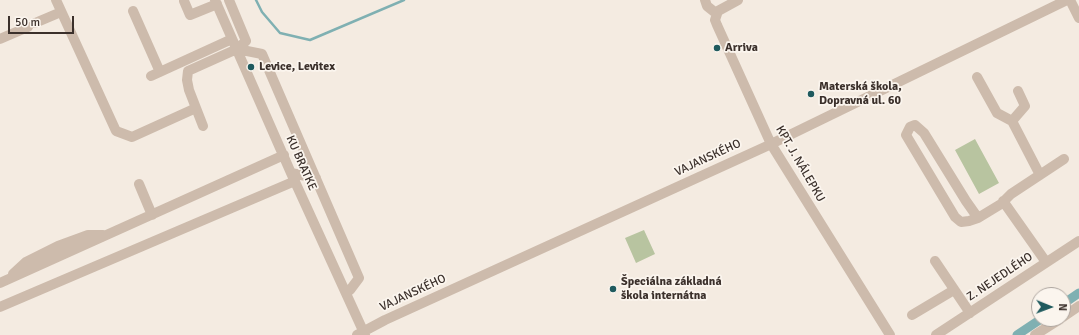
<!DOCTYPE html>
<meta charset="utf-8">
<style>
body{margin:0}
#map{position:relative;width:1079px;height:335px;overflow:hidden;background:#f4ebe1;font-family:Signika,sans-serif}
canvas{display:block}
.north{position:absolute;left:1031px;top:287px;width:40px;height:40px;box-sizing:border-box;background:#fbf5ee;border:1px solid #aea6a0;border-radius:50%;rotate:91deg;font-size:11px;font-weight:700;line-height:16px;text-align:center;color:#3b302b}
.north::after{content:'';display:block;margin:auto;width:14px;height:18px;background:#1f5a5e;clip-path:polygon(50% 0,100% 100%,50% 72%,0 100%)}
.scale{position:absolute;left:8px;top:16px;width:66px;height:18px;box-sizing:border-box;border:2px solid #3b302b;border-top:0;padding-left:5px;font-size:12px;line-height:14px;white-space:nowrap;color:#3b302b;-webkit-text-stroke:3px #fbf5ee;paint-order:stroke}
</style>
<div id="map">
<canvas width="1079" height="335"></canvas>
<div class="north">N</div>
<div class="scale">50 m</div>
</div>
<script>
const context = document.querySelector('canvas').getContext('2d');
context.lineJoin = 'round';
function paint(path, color) { context.fillStyle = color; context.fill(path, 'evenodd'); }
const poly = rows => new Path2D(rows.map(r => 'M' + r).join(''));
function stroke(path, color, width, dash) { context.strokeStyle = color; context.lineWidth = width; context.lineCap = dash ? 'butt' : 'round'; context.setLineDash(dash || []); context.stroke(path); }
function label(font, color, halo, rows, align = 'center') {
  context.font = font + ' Signika,sans-serif'; context.lineWidth = 3.5; context.setLineDash([]); context.textBaseline = 'middle'; context.strokeStyle = halo; context.fillStyle = color; for (const [text, x, y, turn = 0] of rows) {
    context.save(); context.translate(x, y); context.rotate((+turn || 0) * Math.PI / 180); context.textAlign = isNaN(turn) ? turn : align; if (halo) context.strokeText(text, 0, 0); context.fillText(text, 0, 0); context.restore();
  }
}
const green = poly([
 [975,139,999,183,979,194,955,150],
 [644,230,655,254,636,263,625,238]
]);
const stream = poly([
 [256,0,262,12,280,33,310,40,404,0]
]);
const canal = poly([
 [1063,304,1079,293],
 [1017,335,1041,319]
]);
const minor = poly([
 [56,0,116,131,132,137,196,108],
 [215,0,291,173,365,335],
 [705,0,707,6,717,14],
 [738,0,718,11,715,20,717,25,771,144,890,335],
 [1070,0,1079,18],
 [184,1,190,15,217,4],
 [133,11,160,72],
 [35,23,61,12],
 [0,39,28,27],
 [237,49,262,54,359,278,350,290,346,292],
 [151,76,232,39],
 [977,77,997,113,1012,121,1040,175],
 [1012,121,1025,106,1018,91],
 [203,126,189,90,187,80,188,71,237,49,246,41,229,0],
 [291,173,316,178],
 [139,184,152,215],
 [1003,201,1046,262],
 [978,218,966,201,924,133,915,125,910,127,906,135,955,217,961,222,969,221,978,218,1001,204,1011,194,1064,159],
 [935,261,970,313],
 [13,274,26,262,58,246,88,235,103,235],
 [0,283,284,155],
 [0,307,295,181],
 [912,315,954,290],
 [1063,317,1079,306],
 [357,335,385,320,767,146,1067,0],
 [936,335,1079,241],
 [1035,335,1060,319]
]);
const markers = [
 [717,48,4,"#1f5a5e"],
 [251,67,4,"#1f5a5e"],
 [811,94,4,"#1f5a5e"],
 [613,289,4,"#1f5a5e"]
];
const poiNames = [
 ["Arriva",725,48],
 ["Levice, Levitex",259,67],
 ["Materská škola,",819,87],
 ["Dopravná ul. 60",819,101],
 ["Špeciálna základná",621,282],
 ["škola internátna",621,296]
];
const streetNames = [
 ["VAJANSKÉHO",708,158,-25],
 ["KU BRATKE",301,163,66],
 ["KPT. J. NÁLEPKU",800,164,60],
 ["Z. NEJEDLÉHO",1000,277,-34],
 ["VAJANSKÉHO",413,293,-25]
];
paint(green, '#b8c4a0');
stroke(stream, '#7fb0b2', 2.5);
stroke(canal, '#7fb0b2', 9);
stroke(minor, '#cdbbac', 10);
for (const [x, y, r, color] of markers) { const dot = new Path2D(); dot.arc(x, y, r, 0, 2 * Math.PI); context.fillStyle = color; context.fill(dot); stroke(dot, '#fbf5ee', 1.5); }
label('bold 12px', '#3b302b', '#fbf5ee', poiNames, 'left');
label('12px', '#3b302b', '#fbf5ee', streetNames);
</script>
